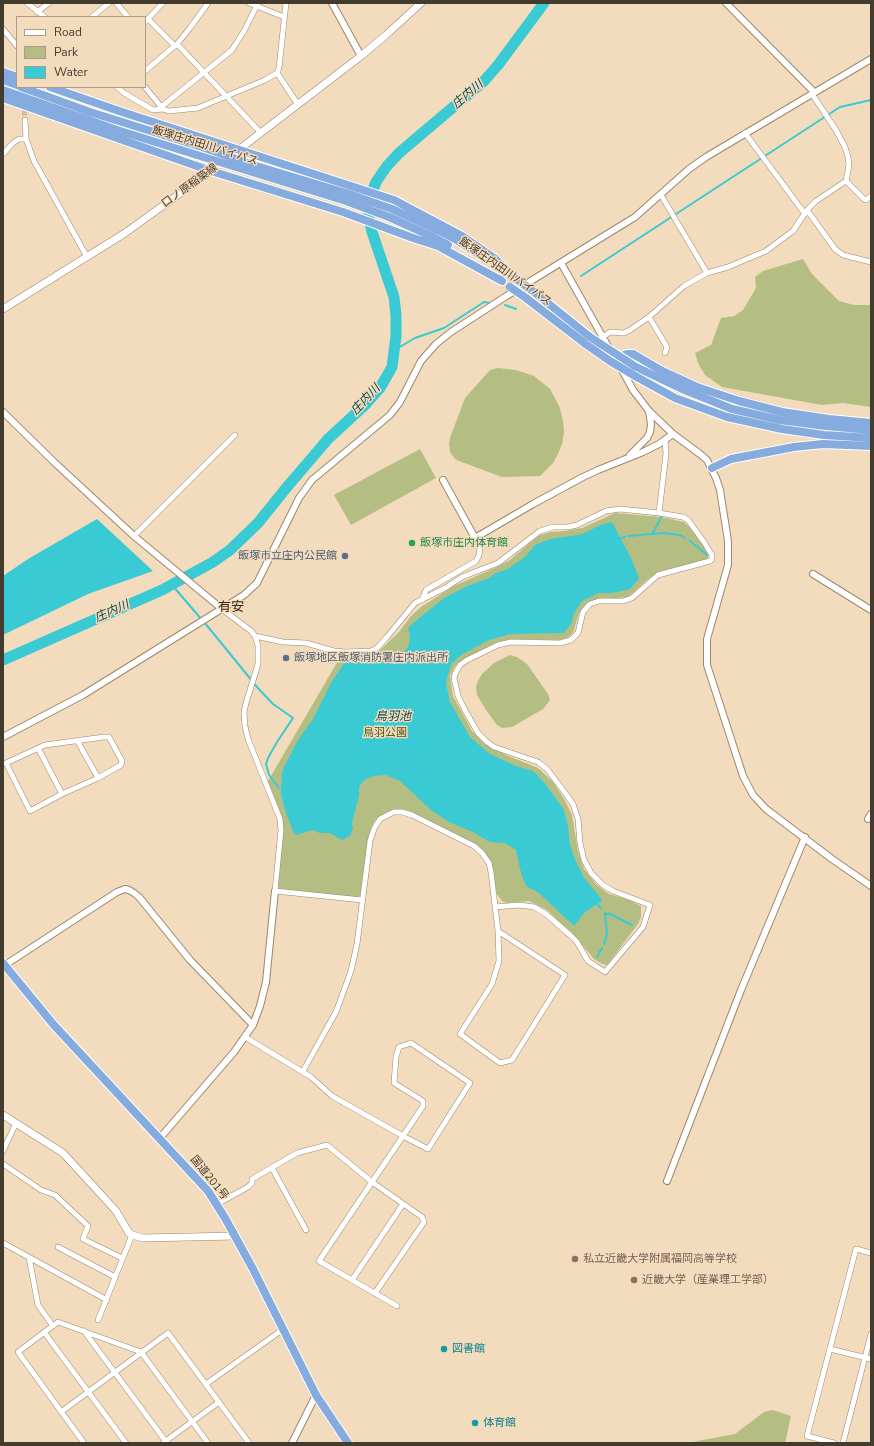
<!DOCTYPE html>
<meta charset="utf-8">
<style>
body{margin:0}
#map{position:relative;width:874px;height:1446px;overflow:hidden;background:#f3dbbe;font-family:"Nunito Sans",sans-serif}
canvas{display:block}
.frame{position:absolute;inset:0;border:4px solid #443b2f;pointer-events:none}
.legend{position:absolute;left:16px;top:16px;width:130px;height:72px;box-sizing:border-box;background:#f3dbbe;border:1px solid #ad9b85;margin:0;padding:5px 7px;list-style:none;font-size:12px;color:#443b2f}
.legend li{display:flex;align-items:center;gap:8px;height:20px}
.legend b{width:20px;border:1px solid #ad9b85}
</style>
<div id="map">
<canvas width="874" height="1446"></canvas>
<div class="frame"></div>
<ul class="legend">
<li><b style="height:5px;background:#fff"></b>Road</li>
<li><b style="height:11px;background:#b4be83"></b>Park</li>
<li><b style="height:11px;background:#39cad3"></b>Water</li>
</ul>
</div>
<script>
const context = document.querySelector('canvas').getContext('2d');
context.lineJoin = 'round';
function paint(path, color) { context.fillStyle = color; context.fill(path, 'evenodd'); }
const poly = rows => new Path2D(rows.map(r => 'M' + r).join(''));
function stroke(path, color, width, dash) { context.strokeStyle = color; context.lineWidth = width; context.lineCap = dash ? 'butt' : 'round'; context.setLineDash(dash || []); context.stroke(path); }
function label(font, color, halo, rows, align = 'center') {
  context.font = font + ' "Nunito Sans","Noto Sans JP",sans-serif'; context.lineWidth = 3; context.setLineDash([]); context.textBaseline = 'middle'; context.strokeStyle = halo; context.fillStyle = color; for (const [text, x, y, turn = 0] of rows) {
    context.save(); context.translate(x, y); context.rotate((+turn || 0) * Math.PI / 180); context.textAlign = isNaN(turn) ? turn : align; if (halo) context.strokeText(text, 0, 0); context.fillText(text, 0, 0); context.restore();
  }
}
const green = poly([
 [803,259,812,274,839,301,854,305,870,305,871,303,871,407,843,403,822,405,722,387,705,375,698,363,695,353,711,345,721,318,734,316,743,310,756,288,755,277,763,271],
 [498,368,516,370,534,376,550,389,560,408,563,421,564,432,562,444,558,454,553,463,540,476,502,477,459,461,455,459,450,452,449,444,450,438,465,398,490,370],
 [420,449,436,478,351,525,334,495],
 [615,513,661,517,684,522,690,528,702,543,708,554,708,558,701,562,660,571,649,578,628,597,595,600,586,604,579,613,573,633,566,639,557,640,510,639,495,643,464,660,455,666,450,676,453,696,472,731,485,744,506,755,538,768,553,782,564,799,572,815,578,851,584,869,597,885,609,894,629,900,641,906,641,917,638,924,607,965,602,964,594,959,574,935,547,910,529,901,507,903,502,901,497,894,490,863,479,848,414,814,392,810,383,814,375,820,371,828,369,836,360,896,355,898,280,889,278,886,282,819,268,781,342,654,368,656,376,654,399,632,411,616,421,607,454,586,497,567,510,560,538,536,550,532,565,531,582,528],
 [510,655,517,657,527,664,548,694,550,700,543,709,512,727,502,728,497,725,486,710,477,695,476,687,478,681,482,674,494,663],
 [773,1410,791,1416,785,1443,687,1443,735,1434,764,1412]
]);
const water = poly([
 [97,519,153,571,88,594,3,635,3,576,28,559],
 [612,522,631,558,639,578,630,589,612,593,599,593,582,601,573,615,572,622,564,633,510,634,489,640,461,655,451,664,446,683,450,702,470,737,490,754,516,766,533,771,544,782,564,810,568,827,570,844,574,857,584,878,600,897,602,901,585,912,574,926,539,893,526,886,521,873,516,850,505,843,490,842,473,832,449,822,431,810,400,781,386,775,374,776,364,780,359,787,359,796,352,823,353,828,350,836,342,840,330,833,320,833,313,830,296,835,292,829,285,810,281,794,282,772,285,765,298,740,312,721,331,683,344,663,354,660,367,663,375,661,380,658,385,652,404,652,409,645,410,636,408,629,412,624,444,598,465,587,489,578,496,573,508,569,526,556,535,545,550,539,578,535,587,532,600,525]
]);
const stream = poly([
 [581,276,840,107,871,100],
 [505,305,516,309],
 [393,351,415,338,444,328,484,302,490,303],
 [652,534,659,522,661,517],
 [628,536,663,533,680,535,685,538],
 [621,538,625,537],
 [690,541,707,555],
 [172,585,209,628,257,687,273,704,293,718,277,742,268,758,266,764,269,775,279,788],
 [597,904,601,908],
 [606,914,610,914,632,925],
 [604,944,607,934,605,913],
 [597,957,602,948]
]);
const river = poly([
 [3,660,162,590,213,562,230,550,258,523,287,487,328,439,366,404,380,388,392,367,396,336,396,315,394,297,372,232,369,218,369,201,376,182,387,166,399,153,484,81,498,65,544,3]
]);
const minorTunnel = poly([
 [24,103,25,120]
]);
const minor = poly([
 [27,3,45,17],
 [116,3,128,17],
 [249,3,284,17],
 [37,12,49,3],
 [92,17,109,3],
 [149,20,175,46],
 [145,22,163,3],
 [3,29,17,46],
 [177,44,261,133],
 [145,71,177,44,190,28,208,3],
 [277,73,297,103],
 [117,87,124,93,153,110,163,109,169,111,198,108,265,80,277,73,279,68,286,3],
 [145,87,163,109],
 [161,107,232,50,244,31,258,3],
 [25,120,26,139,34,161,87,257],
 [745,133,805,214],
 [3,154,13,143,19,139,26,139],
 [846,181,864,199,866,200,871,196],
 [661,195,707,273],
 [807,210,835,249,843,255,871,262],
 [649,317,667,347,665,353],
 [603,337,610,332,624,333,630,330,649,317,684,286,707,273,728,267,766,251,793,231,807,210,816,201,846,181,849,165,848,157,845,147,836,130,812,94],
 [659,513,666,454,665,440],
 [134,536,235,435],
 [422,600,426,590,476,561,479,555,480,548,475,538],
 [222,609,251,631,255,636,258,646,258,664,246,703,244,712,245,726,248,739,280,819,281,830,275,891,362,900],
 [255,636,283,642,306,643,334,651,346,652,371,651,377,648,387,637,415,603,445,588,462,577,498,563,540,531,553,527,568,527,577,525,606,511,620,509,659,513,683,517,688,520,704,542,712,555,712,559,710,561,658,575,632,598,623,601,599,601,590,604,583,612,578,633,571,640,560,643,511,642,498,645,467,660,460,665,455,674,454,678,458,696,466,712,478,733,486,741,494,747,538,762,547,769,560,786,573,804,578,819,580,843,584,860,591,873,603,885,613,891,650,905,643,927,605,972,588,961,577,942,570,935,546,914,534,907,519,905,495,907],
 [104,737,109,737,122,761,121,765,98,778,62,794,30,811,6,763,45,745,104,737],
 [78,742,98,778],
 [38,748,62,794],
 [498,931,565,975,512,1060,500,1063,460,1034,492,984,499,961,498,931],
 [411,1043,470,1083,428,1149,403,1136,423,1106,423,1101,394,1083,396,1057,399,1047,411,1043],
 [303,1071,336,1012,351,971,357,944,370,841,374,829,380,819,394,812,402,812,412,815,474,846,482,853,489,863,491,872,498,931],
 [3,1151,16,1123],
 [3,1164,41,1190,55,1195,88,1226,83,1239,122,1258],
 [272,1168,306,1230],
 [217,1204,248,1187,252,1183,252,1179,297,1153,327,1145,372,1182,403,1136,332,1096,311,1077,245,1037],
 [3,1243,107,1300],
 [58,1247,115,1277],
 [29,1257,38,1305,53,1326],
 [352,1280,403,1204],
 [375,1293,424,1222,422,1217,372,1182,319,1261,397,1306],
 [98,1320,132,1235],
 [84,1331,167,1443],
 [44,1332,126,1443],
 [830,1349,871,1359],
 [206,1384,282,1330],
 [61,1412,168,1333,249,1443],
 [84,1443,18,1352,58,1322,141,1352,208,1443],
 [163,1443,219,1402],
 [834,1443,807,1436,856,1249,871,1253],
 [843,1443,871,1334]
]);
const tertiary = poly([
 [332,3,361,56],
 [726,3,814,92],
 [561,263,610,350],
 [621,368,633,390,649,411,673,434,700,454,707,460,716,478,720,490,728,541,728,565,707,639,707,665,743,776,753,795,766,809,832,859,871,886],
 [3,412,54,462,134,536,222,609],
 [630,455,647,438,650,432,651,424,649,411],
 [443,480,475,538,533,504,583,477,598,470,643,452,659,444,673,434],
 [813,574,871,610],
 [3,737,83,695,244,595,257,583,299,498,312,480,390,415,400,402,421,361,436,344,451,332,508,295,635,217,689,169,706,157,871,59],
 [868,819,871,814],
 [5,965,117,892,125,889,129,890,134,893,139,897,190,960,253,1025],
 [160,1138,234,1052,253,1025,260,1006,266,982,275,891],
 [667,1181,741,990,805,837],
 [292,1443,316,1395]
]);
const secondary = poly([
 [3,309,125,233,211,171,361,56,386,35,421,3],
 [3,1115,63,1153,107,1201,116,1211,129,1233,132,1235,143,1238,235,1236]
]);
const trunk = poly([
 [3,72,17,77],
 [3,80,17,85],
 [21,87,90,112,205,148],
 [50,87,119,111,394,200,462,236,494,258,515,278],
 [3,90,117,130,197,155],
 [3,98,211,171,343,212,413,238,438,246,502,281],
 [253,165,349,194,392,209,427,225,455,239,481,256],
 [249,171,346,201,389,217,431,236,448,245],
 [534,292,590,337],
 [526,298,587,345],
 [615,358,627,354,633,354,662,371,697,387,739,401,782,412,829,419,871,423],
 [636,367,682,389,732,409,780,420,826,426,871,430],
 [635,376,675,398,727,417,782,429,824,435,871,438],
 [712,468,731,459,794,447,823,444,871,446],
 [3,963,53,1024,208,1191,225,1218,253,1269,316,1395,348,1443]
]);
const trunkBridge = poly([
 [205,148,253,165],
 [197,155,249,171],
 [518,280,534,292],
 [510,287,526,298],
 [590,337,636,367],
 [587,345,610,361,635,376]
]);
const markers = [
 [412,543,4,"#2e9e5b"],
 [345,556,4,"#5c6f8a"],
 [286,658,4,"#5c6f8a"],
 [575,1259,4,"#8d6e63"],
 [634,1280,4,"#8d6e63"],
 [444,1349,4,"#0f9aa8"],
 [475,1423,4,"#0f9aa8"]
];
const streetNames = [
 ["飯塚庄内田川バイパス",205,146,17],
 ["口ノ原稲築線",190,186,-36],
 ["飯塚庄内田川バイパス",505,272,35],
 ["国道201号",209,1178,51]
];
const leisureNames = [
 ["飯塚市庄内体育館",420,543]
];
const serviceNames = [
 ["飯塚市立庄内公民館",337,556],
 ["飯塚地区飯塚消防署庄内派出所",294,658,"left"]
];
const parkNames = [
 ["鳥羽公園",385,733]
];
const educationNames = [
 ["私立近畿大学附属福岡高等学校",583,1259],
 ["近畿大学（産業理工学部）",642,1280]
];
const cultureNames = [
 ["図書館",452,1349],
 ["体育館",483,1423]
];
const waterNames = [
 ["庄内川",468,95,-41],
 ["庄内川",366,400,-47],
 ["庄内川",112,612,-24],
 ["鳥羽池",393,717]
];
const quarterNames = [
 ["有安",231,608]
];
paint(green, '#b4be83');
paint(water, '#39cad3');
stroke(stream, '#39cad3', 2);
stroke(river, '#39cad3', 11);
stroke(minorTunnel, '#d0bba1', 5, [5, 2.5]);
stroke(minor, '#9d876c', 6);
stroke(tertiary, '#9d876c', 8);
stroke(secondary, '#9d876c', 8);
stroke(trunk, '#fff', 10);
stroke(minor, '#fff', 5);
stroke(tertiary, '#fff', 6);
stroke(secondary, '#fff', 7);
stroke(trunk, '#86abdf', 8);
stroke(trunkBridge, '#fff', 10, []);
stroke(trunkBridge, '#86abdf', 8);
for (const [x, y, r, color] of markers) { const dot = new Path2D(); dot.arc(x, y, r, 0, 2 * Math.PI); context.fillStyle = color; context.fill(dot); stroke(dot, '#f3dbbe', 1.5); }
label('11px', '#443b2f', '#f3dbbe', streetNames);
label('11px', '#27864d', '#f3dbbe', leisureNames, 'left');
label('11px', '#4e5e75', '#f3dbbe', serviceNames, 'right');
label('11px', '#4c5410', '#f3dbbe', parkNames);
label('11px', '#785e54', '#f3dbbe', educationNames, 'left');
label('11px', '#0d838f', '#f3dbbe', cultureNames, 'left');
label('italic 12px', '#044549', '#f3dbbe', waterNames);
label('13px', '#3b280f', '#f3dbbe', quarterNames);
</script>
